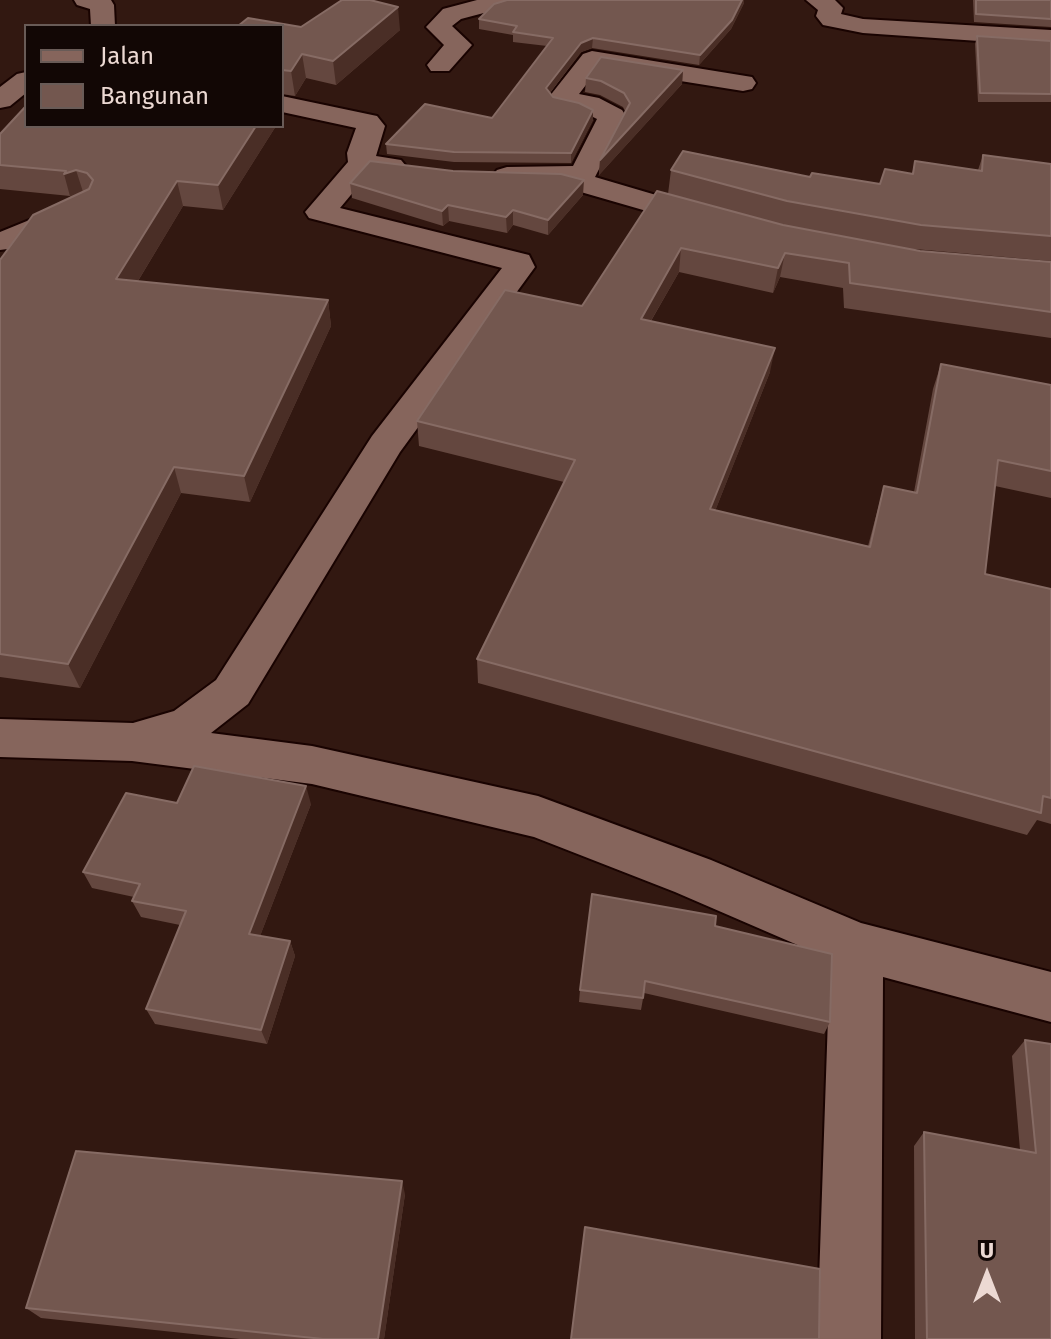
<!DOCTYPE html>
<style>
body{margin:0}
#map{position:relative;width:1051px;height:1339px;overflow:hidden;background:#321811;font-family:"Fira Sans",sans-serif}
canvas{display:block}
.legend{position:absolute;left:24px;top:24px;width:260px;height:104px;box-sizing:border-box;background:#120705;border:2px solid #695b57;margin:0;padding:10px 14px;list-style:none;font-size:24px;color:#ecd9d3}
.legend li{display:flex;align-items:center;gap:16px;height:40px}
.legend b{width:40px;border:2px solid #695b57}
.north{position:absolute;left:947px;top:1235px;width:80px;height:80px;-webkit-text-stroke:6px #120705;paint-order:stroke;rotate:0deg;font-size:22px;font-weight:700;line-height:32px;text-align:center;color:#ecd9d3}
.north::after{content:'';display:block;margin:auto;width:28px;height:36px;background:#ecd9d3;clip-path:polygon(50% 0,100% 100%,50% 72%,0 100%)}
</style>
<div id="map">
<canvas width="1051" height="1339"></canvas>
<ul class="legend">
<li><b style="height:10px;background:#86655c"></b>Jalan</li>
<li><b style="height:22px;background:#73574f"></b>Bangunan</li>
</ul>
<div class="north">U</div>
</div>
<script>
const context = document.querySelector('canvas').getContext('2d');
context.lineJoin = 'round';
const poly = rows => new Path2D(rows.map(r => 'M' + r).join(''));
function stroke(path, color, width, dash) { context.strokeStyle = color; context.lineWidth = width; context.lineCap = dash ? 'butt' : 'round'; context.setLineDash(dash || []); context.stroke(path); }
function paint(path, color) { context.fillStyle = color; context.fill(path, 'evenodd'); }
const minor = poly([
 [74,0,111,0,114,5,115,26,91,26,90,9,77,5,74,0],
 [477,0,517,0,514,5,461,19,452,26,472,45,449,71,431,71,427,65,444,45,426,27,443,9,477,0],
 [806,0,835,0,843,8,841,14,863,19,1051,30,1051,46,863,33,823,25,816,16,818,10,806,0],
 [592,51,752,77,756,83,752,89,743,91,599,68,579,94,599,98,622,110,626,116,595,177,717,213,721,219,717,225,706,228,695,225,560,186,497,182,492,176,497,170,507,167,573,166,597,119,581,111,554,105,549,97,583,54,592,51],
 [26,72,26,93,10,106,0,108,0,87,17,74,26,72],
 [282,96,377,116,385,126,376,156,401,160,406,166,401,172,391,175,370,172,340,208,529,255,535,267,400,452,248,704,211,733,312,746,538,796,711,860,861,923,1051,972,1051,1022,883,977,881,1339,817,1339,830,959,675,892,534,837,312,784,132,761,0,757,0,719,133,723,174,711,216,680,372,436,502,268,309,218,305,212,348,162,347,153,356,128,282,112,282,96],
 [71,203,82,206,86,212,82,218,22,247,0,250,0,232,71,203]
]);
const wall = poly([
 [973,0,1051,0,1051,27,974,22],
 [744,3,731,29,699,65,592,48,581,52,550,93,553,97,593,110,593,120,571,163,454,162,387,154,386,144,492,118,547,46,513,42,513,35,479,29,479,19],
 [282,26,301,27,400,30,336,85,306,78,295,96,282,94],
 [977,36,1051,41,1051,102,978,102,975,44],
 [683,70,682,84,599,175,600,160,625,111,623,107,600,95,585,92,586,78],
 [26,126,276,126,223,210,183,206,138,281,328,300,331,326,250,502,181,493,80,688,0,677,0,260,71,198,70,196,0,189,0,134],
 [983,155,1051,164,1051,261,914,249,920,251,1051,262,1051,338,844,308,843,288,780,277,773,293,679,272,651,321,770,372,715,511,868,546,884,486,914,492,933,389,941,364,1051,385,1051,498,995,486,985,574,1051,589,1051,824,1037,820,1027,835,478,683,477,659,564,482,419,446,417,421,582,306,668,194,671,170,810,177,880,184,912,174,915,161,978,170],
 [350,183,583,195,548,235,513,225,507,233,449,221,443,226,352,198],
 [311,804,260,936,290,941,295,956,267,1044,155,1024,146,1009,180,925,141,917,132,901,134,897,92,888,83,872],
 [715,926,830,1022,824,1034,644,993,641,1010,579,1002,580,990],
 [1025,1040,1051,1044,1051,1339,915,1339,914,1146,924,1132,1020,1150,1012,1056],
 [405,1194,384,1339,240,1339,41,1318,26,1308]
]);
const shadedWall = poly([
 [742,0,744,0,744,3,731,29,699,65,700,55],
 [398,7,400,30,336,85,333,61],
 [593,38,592,48,581,52,546,98,546,88,581,43],
 [302,54,306,78,295,96,291,71],
 [683,70,682,84,599,175,600,160],
 [593,110,593,120,571,163,571,153],
 [256,126,276,126,223,210,218,185],
 [76,170,84,195,71,200,64,174],
 [584,180,583,195,548,235,548,220],
 [177,181,183,206,124,304,116,279],
 [448,205,449,221,443,226,442,211],
 [513,210,513,225,507,233,506,217],
 [681,248,679,272,638,343,641,319],
 [785,253,780,277,773,293,778,268],
 [328,300,331,326,250,502,244,476],
 [775,348,770,372,706,534,710,509],
 [174,467,181,493,80,688,68,664],
 [306,786,311,804,255,949,249,934],
 [290,941,295,956,267,1044,261,1030],
 [402,1181,405,1194,384,1339,378,1339]
]);
const building = poly([
 [342,0,370,0,398,7,333,61,302,54,291,71,282,70,282,26,238,26,248,18,301,27,342,0],
 [507,0,742,0,732,20,700,55,593,38,581,43,546,88,553,97,579,103,593,110,571,153,454,152,386,144,425,104,492,118,553,38,513,32,517,26,479,19,494,4,507,0],
 [976,0,1051,0,1051,19,976,14,976,0],
 [977,36,1051,41,1051,94,980,93,977,36],
 [601,57,683,70,600,160,630,103,624,93,601,81,586,78,601,57],
 [26,106,26,126,256,126,218,185,177,181,116,279,328,300,244,476,174,467,68,664,0,654,0,260,33,215,89,189,93,180,87,173,76,170,64,174,66,171,0,165,0,134,26,106],
 [683,151,810,177,812,173,880,184,885,169,913,174,915,161,982,171,983,155,1051,164,1051,236,921,225,787,201,671,170,683,151],
 [370,161,453,171,561,174,584,180,548,220,513,210,506,217,448,205,442,211,350,183,370,161],
 [657,191,783,225,920,251,1051,262,1051,312,850,283,849,263,785,253,778,268,681,248,641,319,775,348,710,509,870,547,884,486,917,493,941,364,1051,385,1051,471,998,460,985,574,1051,589,1051,798,1043,796,1041,813,477,659,575,460,417,421,505,290,582,306,657,191],
 [194,766,306,786,249,934,290,941,261,1030,146,1009,186,911,132,901,140,884,83,872,126,793,177,803,194,766],
 [592,894,716,916,715,926,832,954,830,1022,645,981,643,998,580,990,592,894],
 [1025,1040,1051,1044,1051,1339,927,1339,924,1132,1036,1153,1025,1040],
 [76,1151,402,1181,378,1339,323,1339,26,1308,76,1151],
 [585,1227,820,1269,819,1339,571,1339,585,1227]
]);
stroke(minor, '#190301', 4);
paint(minor, '#86655c');
paint(wall, '#64473f');
paint(shadedWall, '#4a2e26');
paint(building, '#73574f');
stroke(building, '#866b64', 2);
</script>
